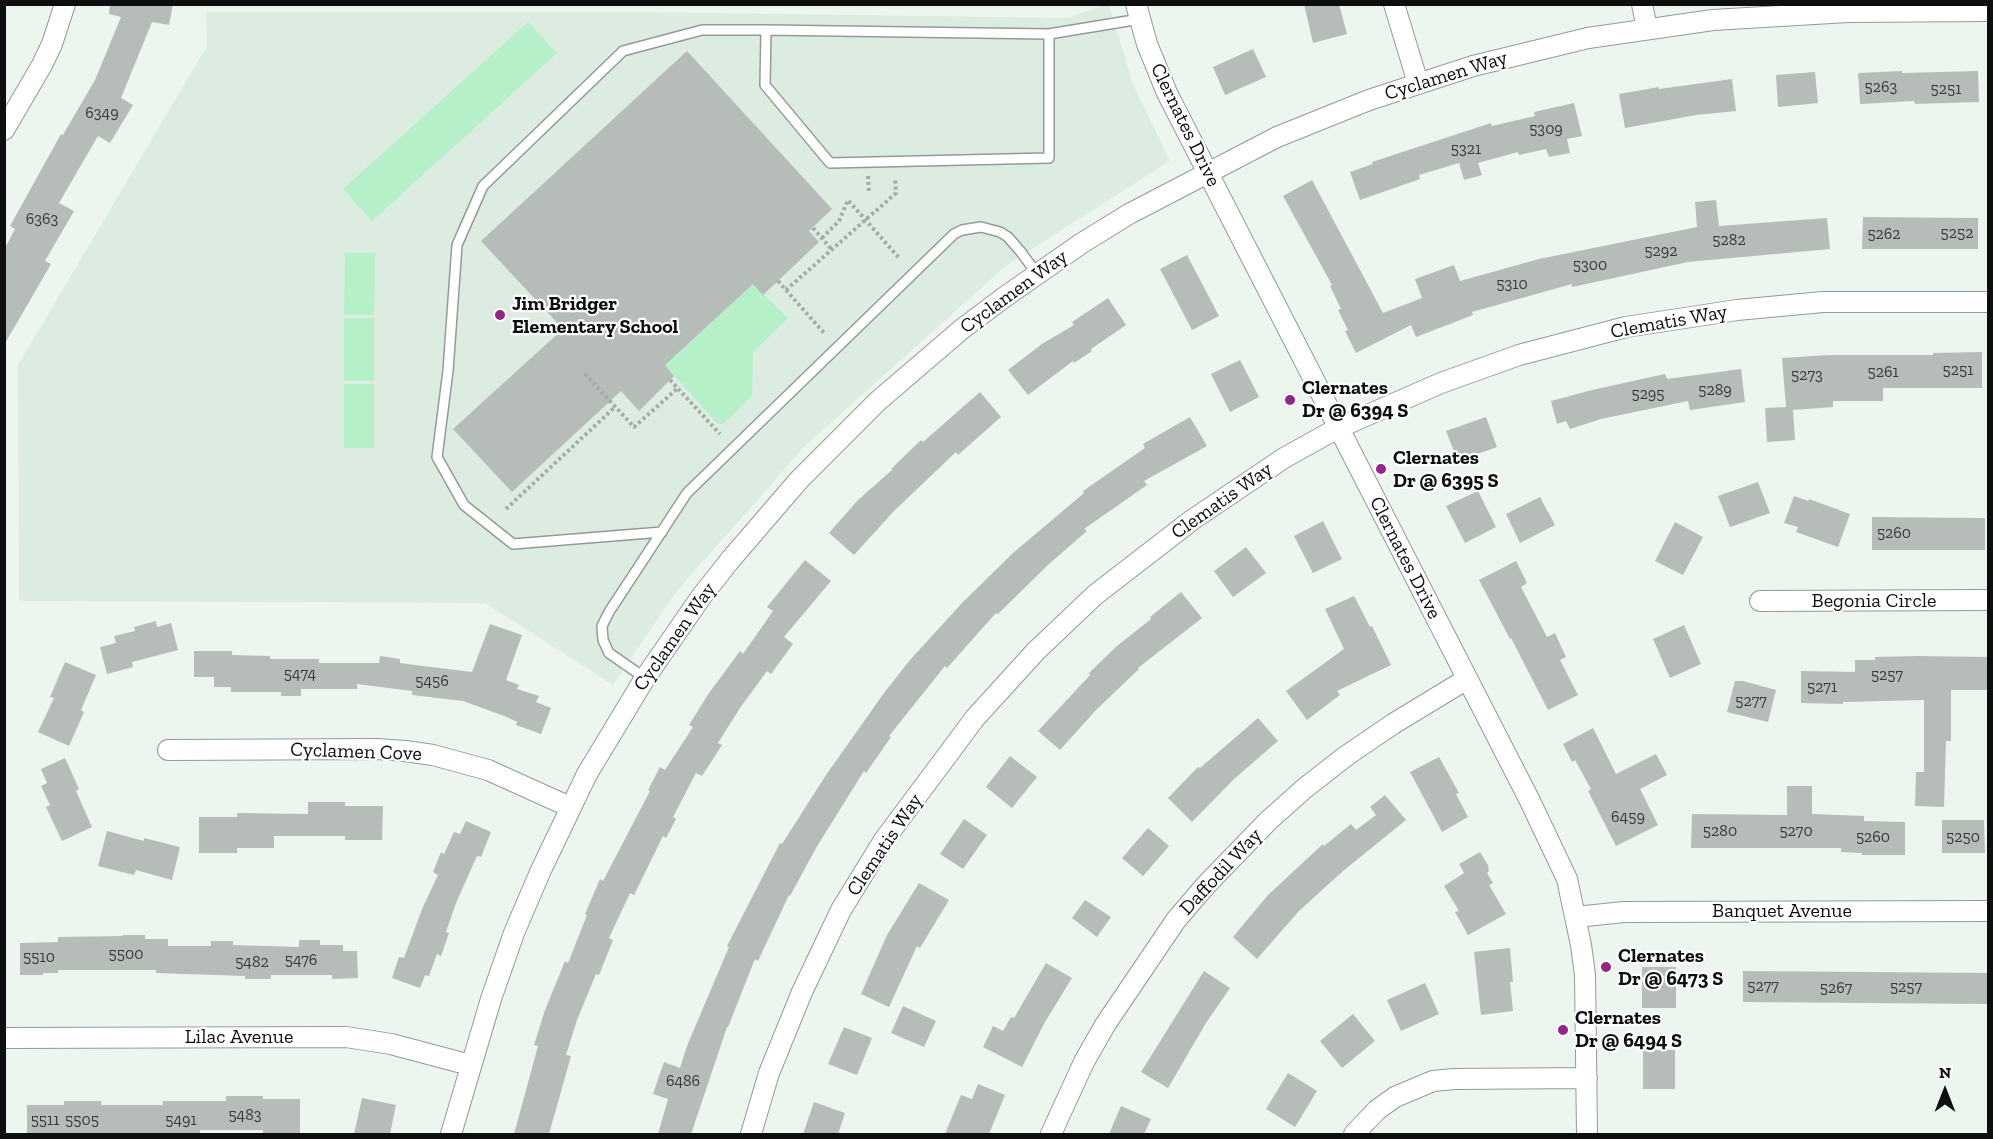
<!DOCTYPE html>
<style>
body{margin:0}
#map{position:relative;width:1993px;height:1139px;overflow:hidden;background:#edf5ef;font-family:"Zilla Slab",serif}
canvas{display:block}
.frame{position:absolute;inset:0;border:6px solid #0c0f0d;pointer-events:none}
.north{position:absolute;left:1915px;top:1061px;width:60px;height:60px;-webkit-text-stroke:4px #fff;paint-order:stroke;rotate:0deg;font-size:16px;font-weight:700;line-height:24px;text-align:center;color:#0c0f0d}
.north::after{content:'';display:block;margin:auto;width:21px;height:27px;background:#0c0f0d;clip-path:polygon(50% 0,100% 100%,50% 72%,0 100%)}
</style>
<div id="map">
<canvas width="1993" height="1139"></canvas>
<div class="frame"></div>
<div class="north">N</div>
</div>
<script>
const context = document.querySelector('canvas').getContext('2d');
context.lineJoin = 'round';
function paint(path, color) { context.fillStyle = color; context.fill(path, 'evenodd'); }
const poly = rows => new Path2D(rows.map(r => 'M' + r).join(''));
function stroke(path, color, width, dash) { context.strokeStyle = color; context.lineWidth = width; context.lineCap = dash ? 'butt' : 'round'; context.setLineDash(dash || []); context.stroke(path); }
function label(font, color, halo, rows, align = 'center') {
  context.font = font + ' "Zilla Slab",serif'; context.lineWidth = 4.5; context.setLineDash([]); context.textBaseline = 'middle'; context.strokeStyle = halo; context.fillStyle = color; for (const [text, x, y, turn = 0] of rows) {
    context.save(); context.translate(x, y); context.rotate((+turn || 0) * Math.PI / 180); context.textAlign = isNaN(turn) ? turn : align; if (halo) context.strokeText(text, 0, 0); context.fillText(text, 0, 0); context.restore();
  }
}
const built = poly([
 [1105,5,1109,5,1133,84,1170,161,1007,265,805,446,676,592,613,685,485,603,19,601,18,365,207,46,206,12,640,12,1067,18]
]);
const green = poly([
 [528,22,557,53,372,221,343,189],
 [345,253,375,253,374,315,344,315],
 [753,284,788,318,753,352,752,396,723,424,718,424,665,365],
 [344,318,374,318,374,381,344,381],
 [344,384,374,384,374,448,344,448]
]);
const building = poly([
 [110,4,173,4,169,25,152,22,121,98,133,105,110,143,98,136,59,203,74,211,45,261,51,264,4,345,4,250,15,229,10,226,61,134,63,135,95,80,121,17,109,14],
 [1304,4,1339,4,1347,34,1313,43],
 [1253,49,1266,77,1225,95,1213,67],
 [687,51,832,209,809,231,819,242,763,295,753,284,665,365,674,376,639,411,621,391,512,492,453,429,563,329,481,241],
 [1902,71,1902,73,1978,71,1979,102,1915,104,1914,101,1860,104,1858,73],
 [1815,72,1818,103,1778,107,1776,75],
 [1732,79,1736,111,1696,115,1625,128,1619,94,1659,87,1659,89],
 [1574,103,1582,136,1567,139,1570,153,1549,157,1546,149,1519,155,1518,152,1478,163,1482,175,1464,180,1459,163,1419,175,1420,179,1360,200,1350,172,1373,164,1372,162,1491,123,1492,126,1535,116,1534,112],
 [1312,180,1383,313,1422,298,1415,279,1454,265,1460,281,1539,259,1697,227,1695,202,1716,200,1719,226,1827,218,1830,249,1688,262,1572,287,1572,284,1472,312,1473,315,1416,337,1411,325,1356,353,1345,331,1348,330,1338,310,1341,309,1330,286,1332,285,1283,196],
 [1863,217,1978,218,1978,249,1862,249],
 [1187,255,1219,316,1192,330,1160,269],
 [1108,298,1126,325,1091,349,1092,351,1074,363,1073,361,1028,395,1008,370,1042,344,1074,325,1072,322],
 [1982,352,1982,388,1883,388,1883,401,1833,401,1833,407,1793,410,1795,440,1767,442,1765,408,1786,407,1782,358,1829,355,1933,355,1933,353],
 [1240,360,1259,397,1230,412,1211,374],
 [1741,369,1745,402,1690,410,1688,401,1601,419,1570,429,1566,421,1557,424,1551,401,1592,390,1665,374,1667,379],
 [980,392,1001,417,958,455,956,452,894,511,854,555,829,533,858,500,892,470,891,469,921,440,923,442],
 [1190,417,1207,446,1144,481,1147,485,1084,529,1087,531,1049,564,998,614,996,613,947,668,945,666,889,736,891,737,866,773,864,771,816,848,790,896,789,895,758,961,755,959,728,1027,727,1027,691,1134,658,1134,668,1099,653,1094,664,1062,680,1068,687,1046,729,947,727,946,780,843,782,844,826,775,884,693,909,661,963,602,1013,553,1084,493,1083,491,1145,448,1143,444],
 [1486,417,1497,447,1458,461,1446,431],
 [1758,482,1770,513,1730,527,1718,496],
 [1478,491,1496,527,1465,543,1446,506],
 [1794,496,1808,501,1809,499,1850,514,1838,547,1796,532,1798,527,1784,523],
 [1540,497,1555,525,1520,543,1506,514],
 [1872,517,1985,518,1985,550,1872,550],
 [1323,521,1342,559,1313,573,1294,536],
 [1675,522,1703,537,1683,575,1655,561],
 [1246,547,1266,573,1233,597,1214,571],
 [805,560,831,581,784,637,793,644,771,674,767,671,740,708,718,743,722,745,702,776,696,773,673,817,676,819,666,838,663,836,634,895,630,893,609,938,613,940,599,975,596,974,577,1020,566,1055,571,1056,549,1134,514,1134,538,1046,534,1045,545,1010,565,961,568,963,587,915,585,914,600,879,603,881,650,791,648,790,660,767,665,770,693,727,689,725,709,693,740,651,743,654,773,611,767,607],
 [1516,561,1527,583,1521,587,1547,637,1555,633,1566,657,1560,660,1578,695,1548,710,1511,638,1510,639,1479,580],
 [1181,592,1202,618,1138,668,1139,669,1096,710,1060,750,1038,731,1090,675,1089,673,1117,646,1151,619,1150,617],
 [1354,596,1370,627,1372,626,1391,665,1337,691,1340,695,1307,720,1286,691,1344,649,1325,609],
 [156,621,157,627,171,623,178,650,132,662,133,667,107,674,100,647,116,643,114,636,135,631,134,627],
 [490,624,522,635,506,680,519,685,517,689,539,696,536,702,551,708,541,734,516,725,517,722,507,717,463,701,412,695,412,691,357,684,357,689,301,689,301,696,281,696,281,692,231,692,231,687,214,687,214,677,194,677,194,651,232,651,232,655,270,656,270,659,319,659,319,663,379,663,380,656,400,659,400,663,415,665,472,672],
 [1684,625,1701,664,1670,678,1653,639],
 [1918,656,1989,657,1989,690,1951,690,1951,741,1946,741,1944,807,1915,806,1916,772,1924,772,1924,700,1843,702,1843,704,1801,703,1801,671,1855,672,1855,660,1875,660,1875,657],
 [65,662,96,675,81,710,84,712,69,746,38,732,54,698,50,697],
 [1735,681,1743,681,1776,690,1768,722,1727,712],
 [1258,718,1278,741,1234,779,1192,822,1168,798,1198,767,1200,768],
 [1593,728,1616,774,1656,754,1667,775,1640,789,1658,825,1616,846,1588,791,1591,789,1575,760,1572,762,1563,744],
 [1010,756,1037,777,1012,808,986,787],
 [1439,757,1459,793,1456,794,1468,817,1442,832,1410,772],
 [65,758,79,789,76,791,92,827,62,841,46,807,50,805,41,786,47,783,41,769],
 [1787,786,1812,786,1812,814,1864,816,1864,821,1905,822,1905,855,1862,855,1862,853,1841,852,1841,848,1691,848,1692,814,1787,815],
 [1385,795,1406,820,1343,871,1299,911,1257,959,1233,937,1268,895,1323,844,1324,846,1351,824,1356,830,1376,815,1370,807],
 [308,802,345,802,345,806,383,806,382,840,345,840,345,836,274,836,274,848,237,848,237,853,199,853,199,817,237,817,237,813,308,814],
 [964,819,987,835,963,869,940,854],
 [1942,820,1984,820,1985,853,1942,853],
 [466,821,491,832,481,857,477,856,456,903,446,932,449,933,441,956,437,954,429,976,425,975,420,988,392,978,399,957,404,958,422,909,438,875,433,872,441,852,444,854,454,832,460,834],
 [1148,828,1169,846,1143,876,1122,858],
 [107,831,144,841,144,838,180,847,172,880,136,870,134,875,98,866],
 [1480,852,1488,865,1489,871,1487,873,1493,883,1489,885,1506,914,1468,935,1455,912,1459,911,1444,886,1464,873,1459,864],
 [919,883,949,900,920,948,917,946,889,1007,861,994,887,935],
 [1085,900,1111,917,1097,937,1072,918],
 [123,935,145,935,145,939,168,939,168,946,211,946,211,941,233,941,233,945,299,947,299,940,320,940,320,945,343,945,343,951,357,951,358,978,332,979,332,975,271,975,271,979,245,979,245,976,156,973,156,970,58,970,58,973,43,973,43,975,20,975,20,943,58,942,58,937,123,936],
 [1510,948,1513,982,1510,982,1513,1011,1481,1015,1474,952],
 [1046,963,1072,978,1045,1022,1022,1067,983,1047,993,1026,1003,1031,1011,1017,1014,1018],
 [1642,967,1676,967,1676,1008,1642,1008],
 [1204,971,1230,988,1206,1023,1168,1088,1141,1072],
 [1743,971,1989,973,1989,1004,1743,1002],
 [1425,983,1439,1014,1401,1031,1387,1000],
 [903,1006,936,1021,924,1047,891,1033],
 [1353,1014,1375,1041,1342,1068,1320,1041],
 [844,1027,872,1038,857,1075,828,1064],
 [1643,1050,1675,1050,1675,1089,1643,1089],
 [1288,1073,1317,1091,1295,1127,1266,1109],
 [978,1084,1005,1095,989,1134,945,1134,961,1095,972,1099],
 [226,1096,263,1096,263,1099,300,1099,300,1134,263,1134,263,1130,200,1130,200,1134,27,1134,27,1105,64,1105,64,1101,101,1101,101,1105,163,1105,163,1101,226,1101],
 [362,1098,396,1105,390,1134,354,1134],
 [814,1102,845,1113,838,1134,803,1134],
 [1121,1106,1151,1119,1144,1134,1109,1134]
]);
const path = poly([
 [868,176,869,193],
 [813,228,832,250],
 [822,238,839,221,848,200,900,259],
 [778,281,824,333],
 [786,290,896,193,895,178],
 [585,374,634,427,678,388],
 [670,380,720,434],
 [506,509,615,407]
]);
const service = poly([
 [1049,34,1049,158,830,163,765,85,766,30,1049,34,1140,19],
 [662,532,513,544,464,505,437,457,448,371,457,245,483,186,623,51,702,30,766,30],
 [645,678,609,653,603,640,602,626,609,612,687,493,954,234,962,230,981,227,1000,232,1008,237,1021,252,1037,274]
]);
const minor = poly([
 [1136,4,1147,44,1167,93,1529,799,1567,879,1581,945,1585,975,1587,1134],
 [1394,4,1418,83],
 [1642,4,1647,29],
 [4,130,42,65,52,44,65,4],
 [1760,601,1988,600],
 [168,750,377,749,405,751,433,755,488,770,570,807],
 [1576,917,1624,912,1988,911],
 [4,1038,346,1037,391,1044,470,1065],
 [451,1134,491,999,514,933,541,870,587,774,645,678,701,597,731,559,799,480,878,401,962,329,1006,296,1082,243,1129,214,1277,137,1369,100,1473,66,1588,38,1713,20,1848,12,1988,11],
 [751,1134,769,1073,802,992,841,910,884,840,975,718,1036,651,1095,595,1192,520,1284,458,1338,428,1441,383,1519,355,1626,327,1737,310,1823,302,1988,302],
 [1051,1134,1084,1062,1105,1025,1176,920,1206,885,1268,821,1305,788,1346,756,1393,724,1467,679],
 [1354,1134,1377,1110,1395,1097,1433,1081,1454,1079,1587,1078]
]);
const markers = [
 [500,315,6,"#952484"],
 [1290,400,6,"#952484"],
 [1381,469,6,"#952484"],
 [1606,967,6,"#952484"],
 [1563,1030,6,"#952484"]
];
const numberNames = [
 ["5263",1881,87],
 ["5251",1946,89],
 ["6349",102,113],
 ["5309",1546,129],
 ["5321",1466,149],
 ["6363",42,219],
 ["5252",1957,233],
 ["5262",1884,234],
 ["5282",1729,240],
 ["5292",1661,251],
 ["5300",1590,265],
 ["5310",1512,284],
 ["5251",1958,370],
 ["5261",1883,372],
 ["5273",1807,375],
 ["5289",1715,390],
 ["5295",1648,394],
 ["5260",1894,533],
 ["5474",300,674],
 ["5257",1887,675],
 ["5456",432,681],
 ["5271",1822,687],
 ["5277",1751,701],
 ["6459",1628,817],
 ["5280",1720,831],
 ["5270",1796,831],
 ["5260",1873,837],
 ["5250",1963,837],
 ["5500",126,954],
 ["5510",39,957],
 ["5476",301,960],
 ["5482",252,962],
 ["5277",1763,986],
 ["5257",1906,987],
 ["5267",1836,988],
 ["6486",683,1081],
 ["5483",245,1115],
 ["5511",45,1120],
 ["5505",82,1120],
 ["5491",181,1120]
];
const streetNames = [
 ["Cyclamen Way",1446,76,-17],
 ["Clernates Drive",1185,125,64],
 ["Cyclamen Way",1014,292,-36],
 ["Clematis Way",1669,322,-10],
 ["Clematis Way",1222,501,-35],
 ["Clernates Drive",1405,558,63],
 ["Begonia Circle",1874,601],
 ["Cyclamen Way",675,637,-55],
 ["Cyclamen Cove",356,752,2],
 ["Clematis Way",885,845,-56],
 ["Daffodil Way",1221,872,-47],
 ["Banquet Avenue",1782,911],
 ["Lilac Avenue",239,1037]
];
const poiNames = [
 ["Jim Bridger",512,304],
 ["Elementary School",512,327],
 ["Clernates",1302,388],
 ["Dr @ 6394 S",1302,411],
 ["Clernates",1393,458],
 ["Dr @ 6395 S",1393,481],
 ["Clernates",1618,956],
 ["Dr @ 6473 S",1618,979],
 ["Clernates",1575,1018],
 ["Dr @ 6494 S",1575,1041]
];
paint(built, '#ddece1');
paint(green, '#b5f0c8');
paint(building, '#b6bdb8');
stroke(service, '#939b95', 12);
stroke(minor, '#939b95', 22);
stroke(path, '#a4aba6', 4, [3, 3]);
stroke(service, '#fff', 9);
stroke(minor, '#fff', 20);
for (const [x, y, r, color] of markers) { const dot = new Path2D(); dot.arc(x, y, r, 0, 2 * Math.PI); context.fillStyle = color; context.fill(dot); stroke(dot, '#fff', 2); }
label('16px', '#363a38', null, numberNames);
label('20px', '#0c0f0d', '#fff', streetNames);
label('bold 20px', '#0c0f0d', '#fff', poiNames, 'left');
</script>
